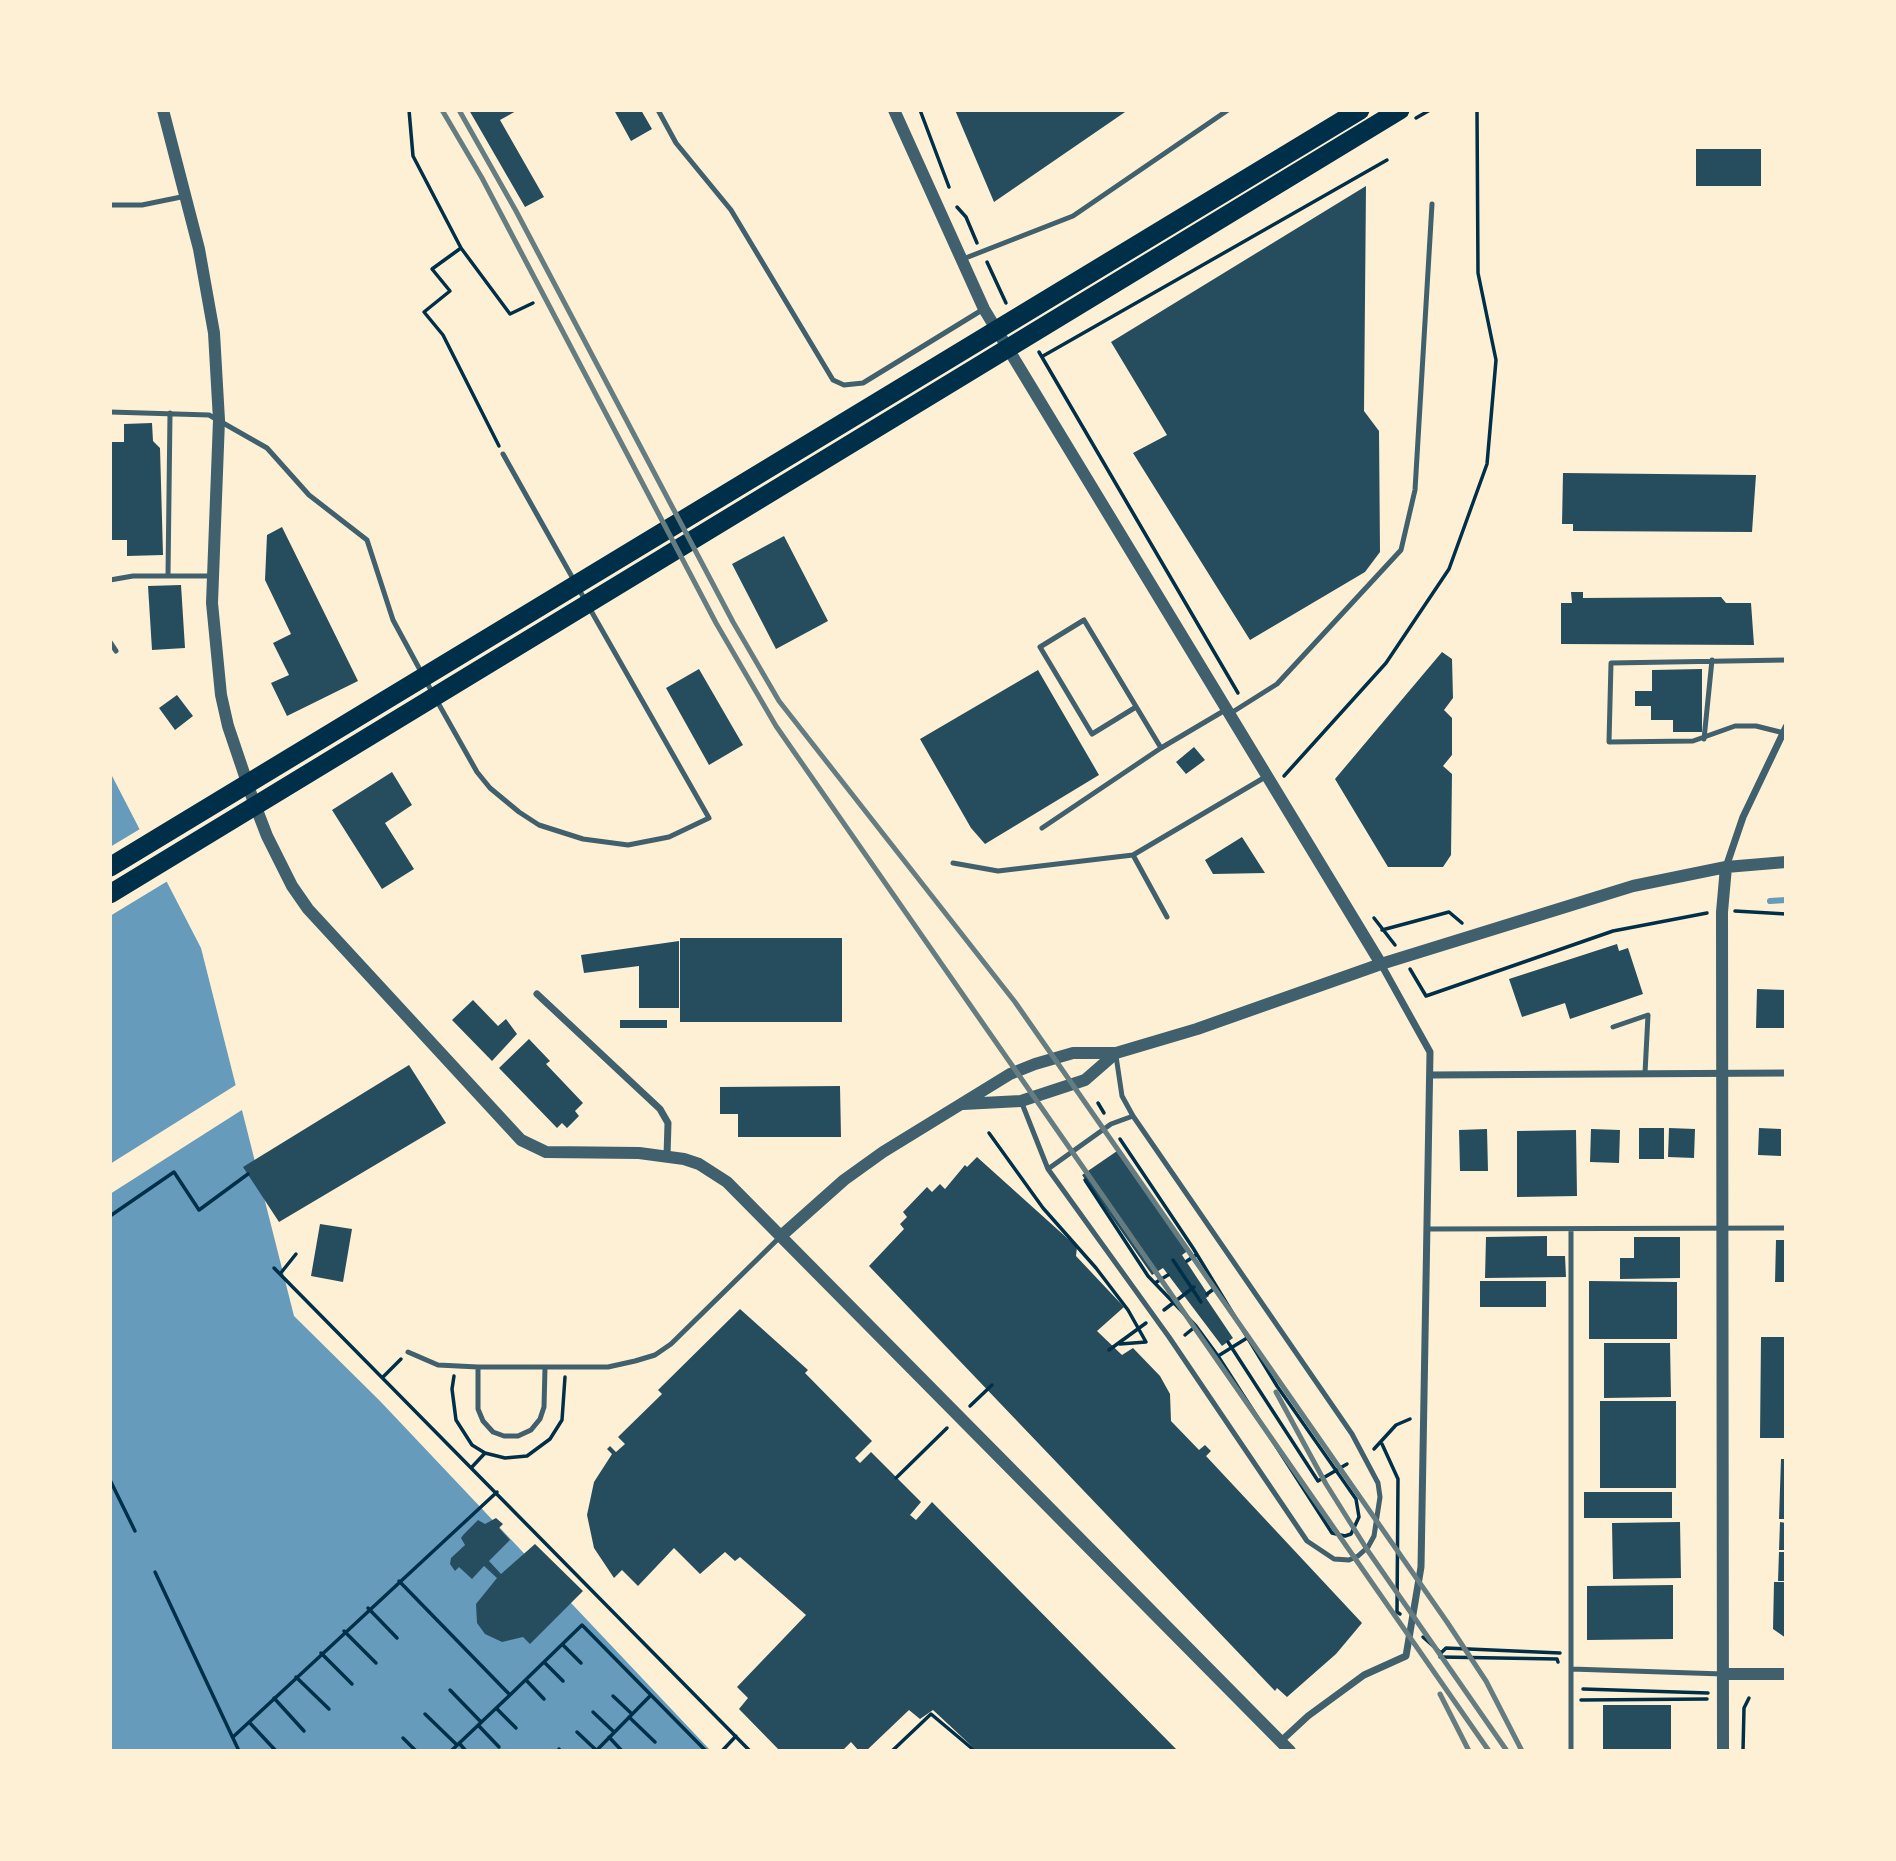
<!DOCTYPE html>
<style>
body{margin:0}
#map{position:relative;width:1896px;height:1861px;overflow:hidden;background:#fdf0d5;font-family:"Public Sans",sans-serif}
canvas{display:block}
.frame{position:absolute;inset:0;border:112px solid #fdf0d5;pointer-events:none}
</style>
<div id="map">
<canvas width="1896" height="1861"></canvas>
<div class="frame"></div>
</div>
<script>
const context = document.querySelector('canvas').getContext('2d');
context.lineJoin = 'round';
function paint(path, color) { context.fillStyle = color; context.fill(path, 'evenodd'); }
const poly = rows => new Path2D(rows.map(r => 'M' + r).join(''));
function stroke(path, color, width, dash) { context.strokeStyle = color; context.lineWidth = width; context.lineCap = dash ? 'butt' : 'round'; context.setLineDash(dash || []); context.stroke(path); }
const water = poly([
 [110,772,201,948,294,1316,380,1401,711,1751,110,1751]
]);
const pier = poly([
 [145,826,171,879,110,916,110,847],
 [239,1083,245,1108,110,1194,110,1164]
]);
const stream = poly([
 [1770,901,1786,900]
]);
const building = poly([
 [469,110,518,110,500,120,544,197,525,207],
 [614,110,641,110,652,129,631,141],
 [955,110,1128,110,994,202],
 [1696,149,1761,149,1761,186,1696,186],
 [1366,186,1364,411,1379,431,1380,552,1365,572,1250,640,1133,453,1167,435,1111,342],
 [152,423,153,441,160,448,163,555,127,556,127,540,110,540,110,442,124,442,124,424],
 [1563,473,1756,475,1752,532,1573,531,1573,524,1562,524],
 [282,527,358,681,287,716,271,683,289,675,273,643,291,634,265,580,267,535],
 [784,536,828,621,776,649,732,564],
 [181,585,185,648,152,650,148,586],
 [1571,592,1583,592,1583,598,1721,597,1726,603,1751,603,1754,645,1561,644,1561,603,1572,603],
 [1442,652,1452,659,1453,698,1444,710,1452,718,1452,755,1443,766,1452,774,1451,855,1443,867,1388,867,1335,779],
 [699,669,743,745,709,765,666,688],
 [1702,669,1702,732,1673,732,1673,720,1651,720,1651,706,1635,706,1635,691,1652,691,1652,670],
 [1038,670,1099,775,985,844,971,828,920,739],
 [177,695,193,716,175,730,159,708],
 [1194,747,1205,760,1186,774,1176,762],
 [392,772,412,805,385,823,414,869,382,889,332,810],
 [1242,837,1265,873,1213,874,1205,860],
 [680,938,842,938,842,1022,680,1022],
 [679,941,679,1008,639,1008,639,966,584,973,581,955],
 [1617,944,1619,951,1628,948,1643,994,1570,1019,1565,1003,1522,1017,1509,979],
 [1757,989,1785,990,1784,1028,1756,1028],
 [473,1000,498,1026,506,1019,517,1034,492,1061,452,1020],
 [620,1020,667,1020,667,1028,620,1028],
 [529,1039,550,1061,546,1064,583,1103,575,1111,579,1116,567,1128,562,1123,557,1128,499,1068],
 [409,1065,446,1123,279,1222,243,1167],
 [840,1086,841,1137,738,1137,738,1114,720,1114,720,1087],
 [1639,1128,1664,1128,1664,1159,1639,1159],
 [1669,1128,1695,1129,1694,1158,1668,1157],
 [1759,1128,1781,1129,1781,1156,1758,1155],
 [1487,1129,1488,1171,1460,1171,1459,1130],
 [1591,1129,1620,1130,1619,1163,1590,1162],
 [1576,1130,1577,1196,1517,1197,1517,1131],
 [1120,1149,1189,1250,1182,1255,1209,1296,1206,1298,1233,1338,1222,1346,1163,1268,1152,1275,1082,1175],
 [977,1157,1077,1247,1076,1256,1124,1307,1097,1331,1122,1355,1133,1348,1160,1376,1170,1394,1171,1421,1199,1450,1205,1445,1211,1451,1206,1456,1362,1623,1336,1654,1287,1697,1277,1688,1275,1691,869,1266,904,1229,900,1224,907,1217,903,1212,927,1187,932,1192,940,1184,945,1189,965,1165,967,1167],
 [320,1224,352,1229,343,1282,311,1276],
 [1547,1236,1547,1256,1565,1256,1566,1277,1485,1278,1486,1237],
 [1634,1237,1680,1237,1680,1278,1620,1279,1620,1258,1634,1258],
 [1776,1240,1786,1240,1786,1282,1775,1282],
 [1480,1281,1546,1281,1546,1307,1480,1307],
 [1589,1281,1677,1282,1677,1339,1589,1339],
 [740,1309,808,1370,805,1373,872,1441,855,1458,860,1463,871,1452,921,1502,910,1515,916,1520,932,1502,1178,1751,977,1751,933,1710,920,1719,909,1710,866,1751,859,1751,851,1742,842,1751,780,1751,739,1709,748,1698,737,1687,806,1615,740,1557,735,1561,725,1552,700,1574,674,1548,638,1586,622,1570,614,1578,594,1548,587,1515,594,1482,612,1454,607,1449,610,1446,616,1452,625,1444,618,1437,662,1394,658,1390],
 [1761,1337,1786,1337,1786,1438,1760,1438],
 [1604,1343,1670,1343,1671,1397,1604,1398],
 [1600,1401,1676,1401,1676,1488,1600,1488],
 [1781,1459,1786,1459,1786,1519,1779,1519],
 [1584,1492,1672,1492,1672,1518,1584,1518],
 [496,1518,503,1524,499,1528,510,1540,489,1561,501,1574,535,1544,583,1591,530,1644,523,1637,502,1642,485,1634,477,1623,476,1604,497,1578,484,1566,472,1579,459,1567,455,1571,450,1564,451,1558,465,1545,461,1538,464,1534,478,1520,485,1524],
 [1680,1522,1681,1578,1613,1579,1612,1523],
 [1780,1522,1786,1523,1786,1550,1779,1550],
 [1779,1552,1786,1552,1786,1581,1778,1581],
 [1774,1582,1786,1582,1786,1638,1773,1629],
 [1673,1585,1673,1639,1587,1640,1587,1586],
 [1603,1705,1671,1705,1671,1751,1603,1751]
]);
const path = poly([
 [409,110,413,156,461,248],
 [920,110,949,187],
 [1416,118,1430,110],
 [957,207,966,217,977,243],
 [987,262,1006,303],
 [1039,352,1238,693],
 [1043,356,1387,160],
 [499,446,443,335,424,312,450,291,432,269,461,248,510,314,533,303],
 [1284,776,1386,663,1449,569,1487,464,1496,360,1478,273,1477,110],
 [1735,911,1786,914],
 [1374,918,1395,945],
 [1382,930,1449,912,1462,923],
 [1410,969,1426,996,1613,931,1707,913],
 [1098,1103,1104,1113],
 [989,1133,1043,1208,1096,1268,1128,1310,1146,1342],
 [1085,1180,1148,1276,1196,1326,1218,1356,1332,1533,1345,1536,1351,1534,1359,1517,1356,1499,1277,1386,1193,1248,1120,1139],
 [110,1216,174,1172,199,1210,248,1174],
 [1173,1260,1201,1302],
 [1187,1261,1196,1255],
 [274,1268,750,1751],
 [280,1274,296,1254],
 [1155,1283,1168,1275],
 [1207,1294,1215,1288],
 [1164,1310,1194,1287],
 [1185,1335,1196,1326],
 [1228,1342,1318,1481,1347,1464],
 [1120,1344,1146,1342],
 [1109,1350,1146,1323],
 [1218,1356,1247,1338],
 [454,1376,452,1389,456,1420,472,1445,485,1453,505,1458,527,1456,550,1439,562,1420,565,1377],
 [383,1377,401,1359],
 [970,1406,992,1385],
 [1382,1444,1398,1479,1397,1612,1400,1614],
 [1374,1449,1396,1425,1410,1419],
 [472,1467,485,1453],
 [896,1478,947,1428],
 [110,1480,135,1531],
 [155,1572,239,1751],
 [399,1581,510,1695,451,1751],
 [368,1608,397,1638],
 [344,1631,376,1663],
 [1423,1637,1441,1653,1446,1648,1560,1653],
 [563,1645,581,1663],
 [321,1653,352,1684],
 [1440,1657,1557,1659,1558,1662],
 [544,1662,563,1681],
 [296,1677,329,1709],
 [526,1680,544,1699],
 [1583,1689,1708,1693],
 [450,1690,481,1722],
 [510,1695,582,1625,706,1751],
 [613,1696,632,1714],
 [274,1698,304,1731],
 [1581,1700,1707,1699],
 [496,1708,516,1728],
 [593,1712,614,1732],
 [425,1714,457,1745],
 [629,1717,655,1742],
 [249,1722,276,1751],
 [478,1725,499,1747],
 [577,1732,596,1750],
 [233,1737,497,1492],
 [609,1737,622,1751],
 [403,1738,416,1751],
 [459,1743,466,1751],
 [559,1749,560,1751],
 [596,1751,651,1695],
 [722,1751,736,1736],
 [892,1751,931,1714,975,1751],
 [1743,1751,1744,1708,1749,1698]
]);
const service = poly([
 [658,110,676,143,731,210,833,380,844,385,863,383,982,310],
 [110,205,142,205,186,196],
 [963,259,1073,216,1228,110],
 [110,412,209,415,267,448,309,495,367,540,393,620,432,692],
 [503,454,585,600],
 [168,575,170,413],
 [110,580,133,576,212,576],
 [110,642,116,651],
 [437,701,477,772,490,788,519,812,539,825,583,839,628,845,669,837,709,818,590,609],
 [1136,707,1092,734,1040,647,1084,620,1161,748],
 [1231,713,1277,684,1401,550,1415,490,1432,204],
 [1784,733,1756,726,1735,726,1693,741,1609,742,1611,663,1786,660],
 [1704,739,1712,660],
 [1042,828,1161,748,1227,709],
 [953,863,998,871,1133,855],
 [1167,917,1133,855,1267,776],
 [1613,1027,1648,1015,1645,1073],
 [1021,1101,1048,1169,1169,1337,1307,1541,1334,1559,1349,1560,1358,1556,1368,1547,1374,1536,1380,1497,1378,1483,1352,1434,1133,1116,1122,1096,1116,1056],
 [1048,1169,1111,1124,1133,1116],
 [1428,1229,1786,1228],
 [1571,1229,1571,1751],
 [408,1352,438,1365,478,1367,608,1367,635,1361,655,1355,671,1344,781,1236],
 [478,1367,478,1409,483,1421,493,1432,504,1436,518,1436,531,1430,540,1419,544,1407,545,1368],
 [1571,1669,1723,1674]
]);
const minor = poly([
 [1726,867,1743,817,1786,727],
 [537,994,660,1109,668,1123,667,1156],
 [1430,1075,1786,1073],
 [1281,1741,1308,1716,1364,1675,1406,1656,1421,1567,1430,1052,1381,964]
]);
const tertiary = poly([
 [163,110,199,249,214,333,219,420,212,603,221,695,228,726,252,797,267,836,292,886,308,909,521,1140,546,1152,639,1153,684,1159,699,1164,727,1182,1290,1751],
 [894,110,984,309,1381,964],
 [963,1104,1021,1101,1085,1080,1116,1053],
 [781,1236,844,1180,883,1152,1010,1074,1035,1064,1073,1053,1116,1053,1197,1029,1381,964,1633,886,1726,867,1786,862],
 [1723,1674,1786,1674],
 [1723,1751,1722,912,1726,867]
]);
const trunk = poly([
 [110,867,1360,110],
 [110,894,1400,110]
]);
const rail = poly([
 [442,110,482,178,716,623,776,726,1489,1751],
 [459,110,516,211,733,622,779,701,1015,1002,1447,1622,1486,1681,1522,1751],
 [1276,1392,1326,1484,1368,1551,1507,1751],
 [1440,1694,1469,1751]
]);
paint(water, '#669bbc');
paint(pier, '#fdf0d5');
stroke(stream, '#669bbc', 6);
paint(building, '#264d5e');
stroke(path, '#003049', 3.5);
stroke(service, '#3f606c', 5);
stroke(minor, '#3f606c', 7);
stroke(tertiary, '#3f606c', 12);
stroke(trunk, '#003049', 19);
stroke(rail, '#657d81', 5);
</script>
